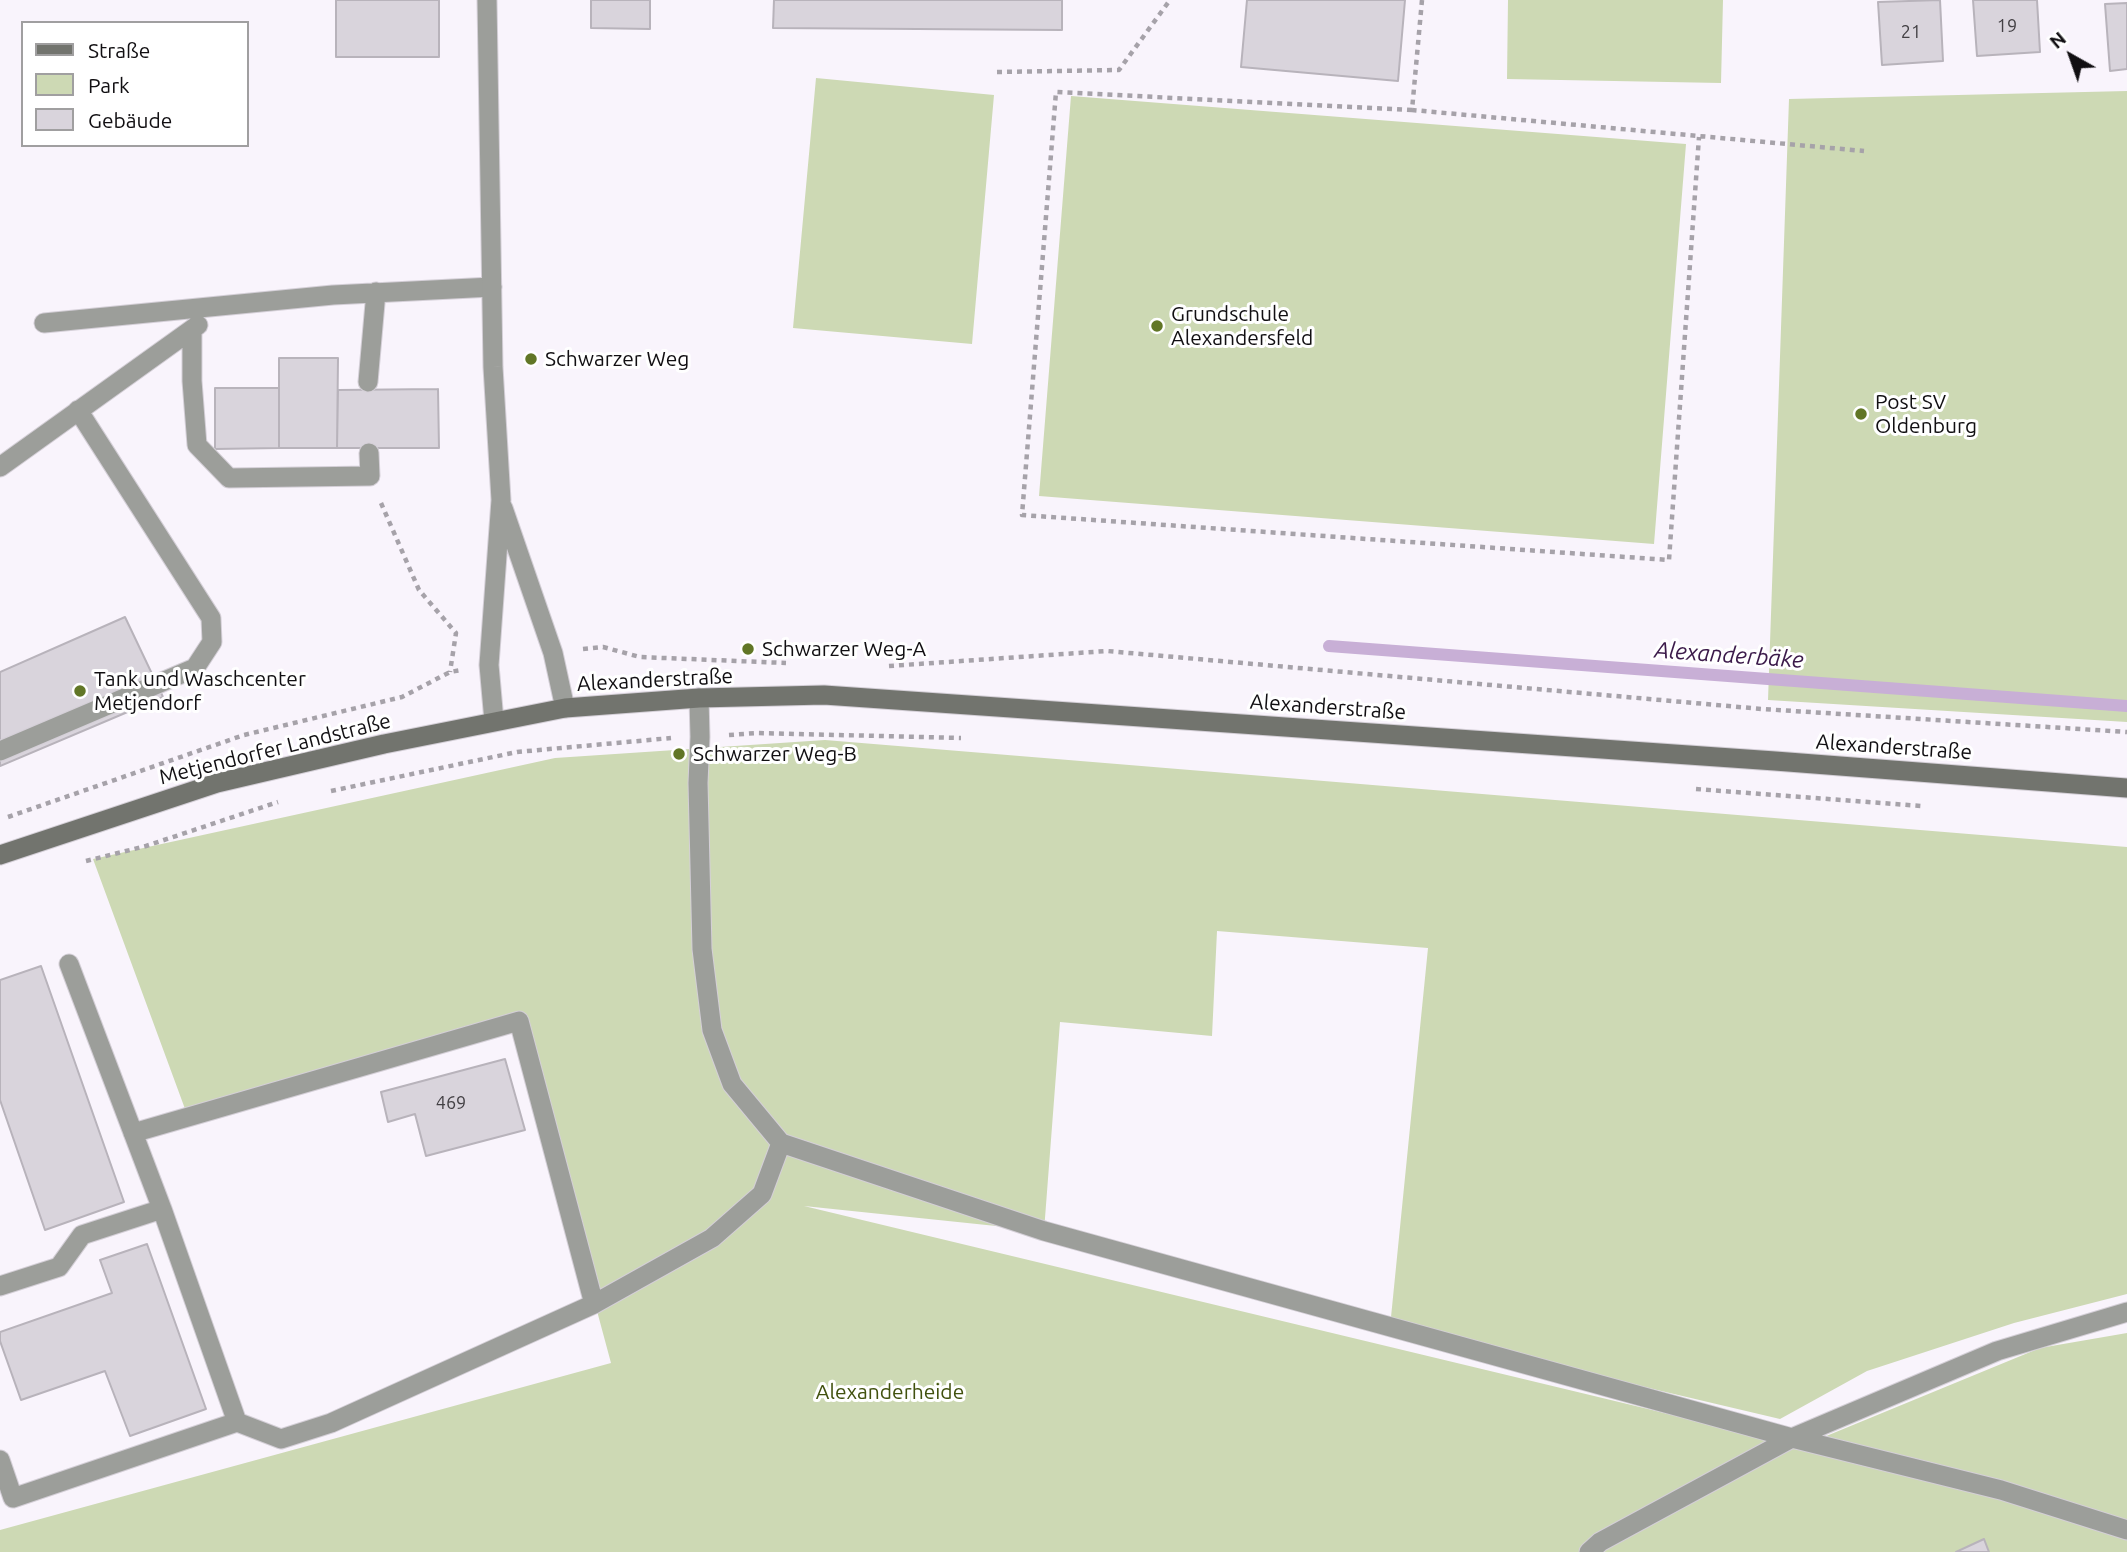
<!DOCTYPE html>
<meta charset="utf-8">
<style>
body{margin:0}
#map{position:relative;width:2127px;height:1552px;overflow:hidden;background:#f9f4fc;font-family:Ubuntu,sans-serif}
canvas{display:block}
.legend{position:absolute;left:21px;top:21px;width:228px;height:126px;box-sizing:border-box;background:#fff;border:2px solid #a09fa0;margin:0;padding:9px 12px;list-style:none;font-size:21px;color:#110f12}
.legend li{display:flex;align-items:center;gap:14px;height:35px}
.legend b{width:35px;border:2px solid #a09fa0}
.north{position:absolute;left:2036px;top:21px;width:70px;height:70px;-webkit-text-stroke:5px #fff;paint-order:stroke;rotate:320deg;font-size:19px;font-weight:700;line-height:28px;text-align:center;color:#110f12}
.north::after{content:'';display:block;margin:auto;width:24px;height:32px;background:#110f12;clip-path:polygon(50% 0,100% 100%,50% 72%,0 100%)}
</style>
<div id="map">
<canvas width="2127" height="1552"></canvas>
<ul class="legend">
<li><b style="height:9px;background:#72746e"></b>Straße</li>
<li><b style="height:19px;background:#cdd9b4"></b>Park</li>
<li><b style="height:19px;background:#d9d4dc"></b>Gebäude</li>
</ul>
<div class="north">N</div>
</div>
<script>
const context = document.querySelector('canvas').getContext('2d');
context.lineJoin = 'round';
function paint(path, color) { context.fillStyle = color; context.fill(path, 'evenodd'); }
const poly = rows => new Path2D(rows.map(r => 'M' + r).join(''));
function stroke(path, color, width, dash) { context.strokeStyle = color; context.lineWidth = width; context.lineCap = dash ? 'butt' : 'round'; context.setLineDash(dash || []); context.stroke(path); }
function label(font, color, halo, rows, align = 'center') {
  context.font = font + ' Ubuntu,sans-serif'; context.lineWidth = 6; context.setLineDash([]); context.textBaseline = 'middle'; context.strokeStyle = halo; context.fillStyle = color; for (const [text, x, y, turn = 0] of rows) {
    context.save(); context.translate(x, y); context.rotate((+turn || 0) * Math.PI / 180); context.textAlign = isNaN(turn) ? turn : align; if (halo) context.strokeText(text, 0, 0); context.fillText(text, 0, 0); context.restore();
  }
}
const green = poly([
 [1508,0,1723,0,1721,83,1507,79],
 [816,78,994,95,972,344,793,328],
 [2127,91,2127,722,1768,700,1789,99],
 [1071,96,1686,144,1654,544,1039,496],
 [825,740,2127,847,2127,1294,2014,1323,1867,1371,1780,1419,1390,1327,1428,948,1217,931,1212,1036,1060,1022,1044,1231,804,1206,1802,1446,2040,1348,2127,1333,2127,1552,0,1552,0,1530,611,1363,519,1021,188,1117,93,859,555,758]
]);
const stream = poly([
 [1329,646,2127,706]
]);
const building = poly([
 [336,0,439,0,439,57,336,57,336,0],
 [591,0,650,0,650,29,591,28,591,0],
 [774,0,1062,0,1062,30,773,28,774,0],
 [1247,0,1405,0,1398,81,1241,67,1247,0],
 [1940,0,1943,61,1882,65,1878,2,1940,0],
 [1973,0,2037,0,2040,52,1977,56,1973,0],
 [2127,3,2127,69,2110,71,2105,4,2127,3],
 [279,358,338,358,337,448,279,448,279,358],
 [215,388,279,388,279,448,215,449,215,388],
 [438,389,439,448,337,448,338,390,438,389],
 [125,617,163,697,0,766,0,672,125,617],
 [41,966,124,1202,45,1230,0,1100,0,980,41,966],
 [505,1059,525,1130,426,1156,415,1114,388,1122,381,1092,505,1059],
 [147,1244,206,1409,130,1436,105,1371,21,1400,0,1341,0,1332,112,1293,100,1260,147,1244],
 [1984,1539,1989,1552,1956,1552,1984,1539]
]);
const path = poly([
 [1422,0,1412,110,1864,151],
 [997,72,1119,70,1170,0],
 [1412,110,1056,92,1022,515,1669,560,1699,137],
 [381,503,419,590,456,633,450,672],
 [583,649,603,647,640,657,786,663],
 [889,666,1107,651,1762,709,2127,732],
 [729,735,757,733,961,738],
 [1696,789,1921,806],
 [331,791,517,752,671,738],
 [8,817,244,735,402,697,450,672,461,670],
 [86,861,146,846,278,802]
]);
const service = poly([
 [44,323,333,295,492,287],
 [192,330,192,381,197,445,229,478,370,476,369,453],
 [368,382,376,292],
 [0,467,198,325],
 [699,698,700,737,698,783,702,949,712,1030,732,1084,781,1143,1044,1231,1792,1438,2001,1490,2127,1530],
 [0,751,195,668,212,642,211,618,78,410],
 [69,964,162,1209,237,1422,281,1439,331,1423,594,1304,712,1238,762,1194,781,1143],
 [133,1133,519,1021,594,1304],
 [0,1286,59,1267,82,1235,162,1209],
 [0,1460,13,1498,237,1422],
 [1589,1552,1600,1542,1792,1438,1997,1351,2127,1312]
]);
const minor = poly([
 [487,0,493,367,501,500,489,665,494,721],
 [503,508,553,653,565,708]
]);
const secondary = poly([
 [0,855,217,783,384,744,565,708,699,698,824,695,1775,761,2127,788]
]);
const markers = [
 [1157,326,7,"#617626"],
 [531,359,7,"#617626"],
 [1861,414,7,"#617626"],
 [748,649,7,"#617626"],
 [80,691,7,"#617626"],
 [679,754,7,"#617626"]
];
const numberNames = [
 ["19",2007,26],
 ["21",1911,32],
 ["469",451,1103]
];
const poiNames = [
 ["Grundschule",1171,314],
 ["Alexandersfeld",1171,338],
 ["Schwarzer Weg",545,359],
 ["Post SV",1875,402],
 ["Oldenburg",1875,426],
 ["Schwarzer Weg-A",762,649],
 ["Tank und Waschcenter",94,679],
 ["Metjendorf",94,703],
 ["Schwarzer Weg-B",693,754]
];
const streetNames = [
 ["Alexanderstraße",655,680,-3],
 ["Alexanderstraße",1328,707,4],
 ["Alexanderstraße",1894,747,4],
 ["Metjendorfer Landstraße",275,749,-14]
];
const parkNames = [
 ["Alexanderheide",890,1392]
];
const waterNames = [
 ["Alexanderbäke",1729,655,4]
];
paint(green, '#cdd9b4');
stroke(stream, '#c8afd6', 12);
paint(building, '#d9d4dc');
stroke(building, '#b8b3bb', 2);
stroke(service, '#d4cfd7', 21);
stroke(minor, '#d4cfd7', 21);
stroke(secondary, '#d4cfd7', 21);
stroke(path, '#a6a2a9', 4.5, [5, 5]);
stroke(service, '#9c9e9a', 19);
stroke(minor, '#9c9e9a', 19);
stroke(secondary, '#72746e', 19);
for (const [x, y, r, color] of markers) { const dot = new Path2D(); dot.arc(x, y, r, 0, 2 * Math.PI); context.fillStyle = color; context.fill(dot); stroke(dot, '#fff', 2.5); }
label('18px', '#434044', null, numberNames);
label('21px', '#110f12', '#fff', poiNames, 'left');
label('21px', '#110f12', '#fff', streetNames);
label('21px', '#41510e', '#fff', parkNames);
label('italic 23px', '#3b1a4a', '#fff', waterNames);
</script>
